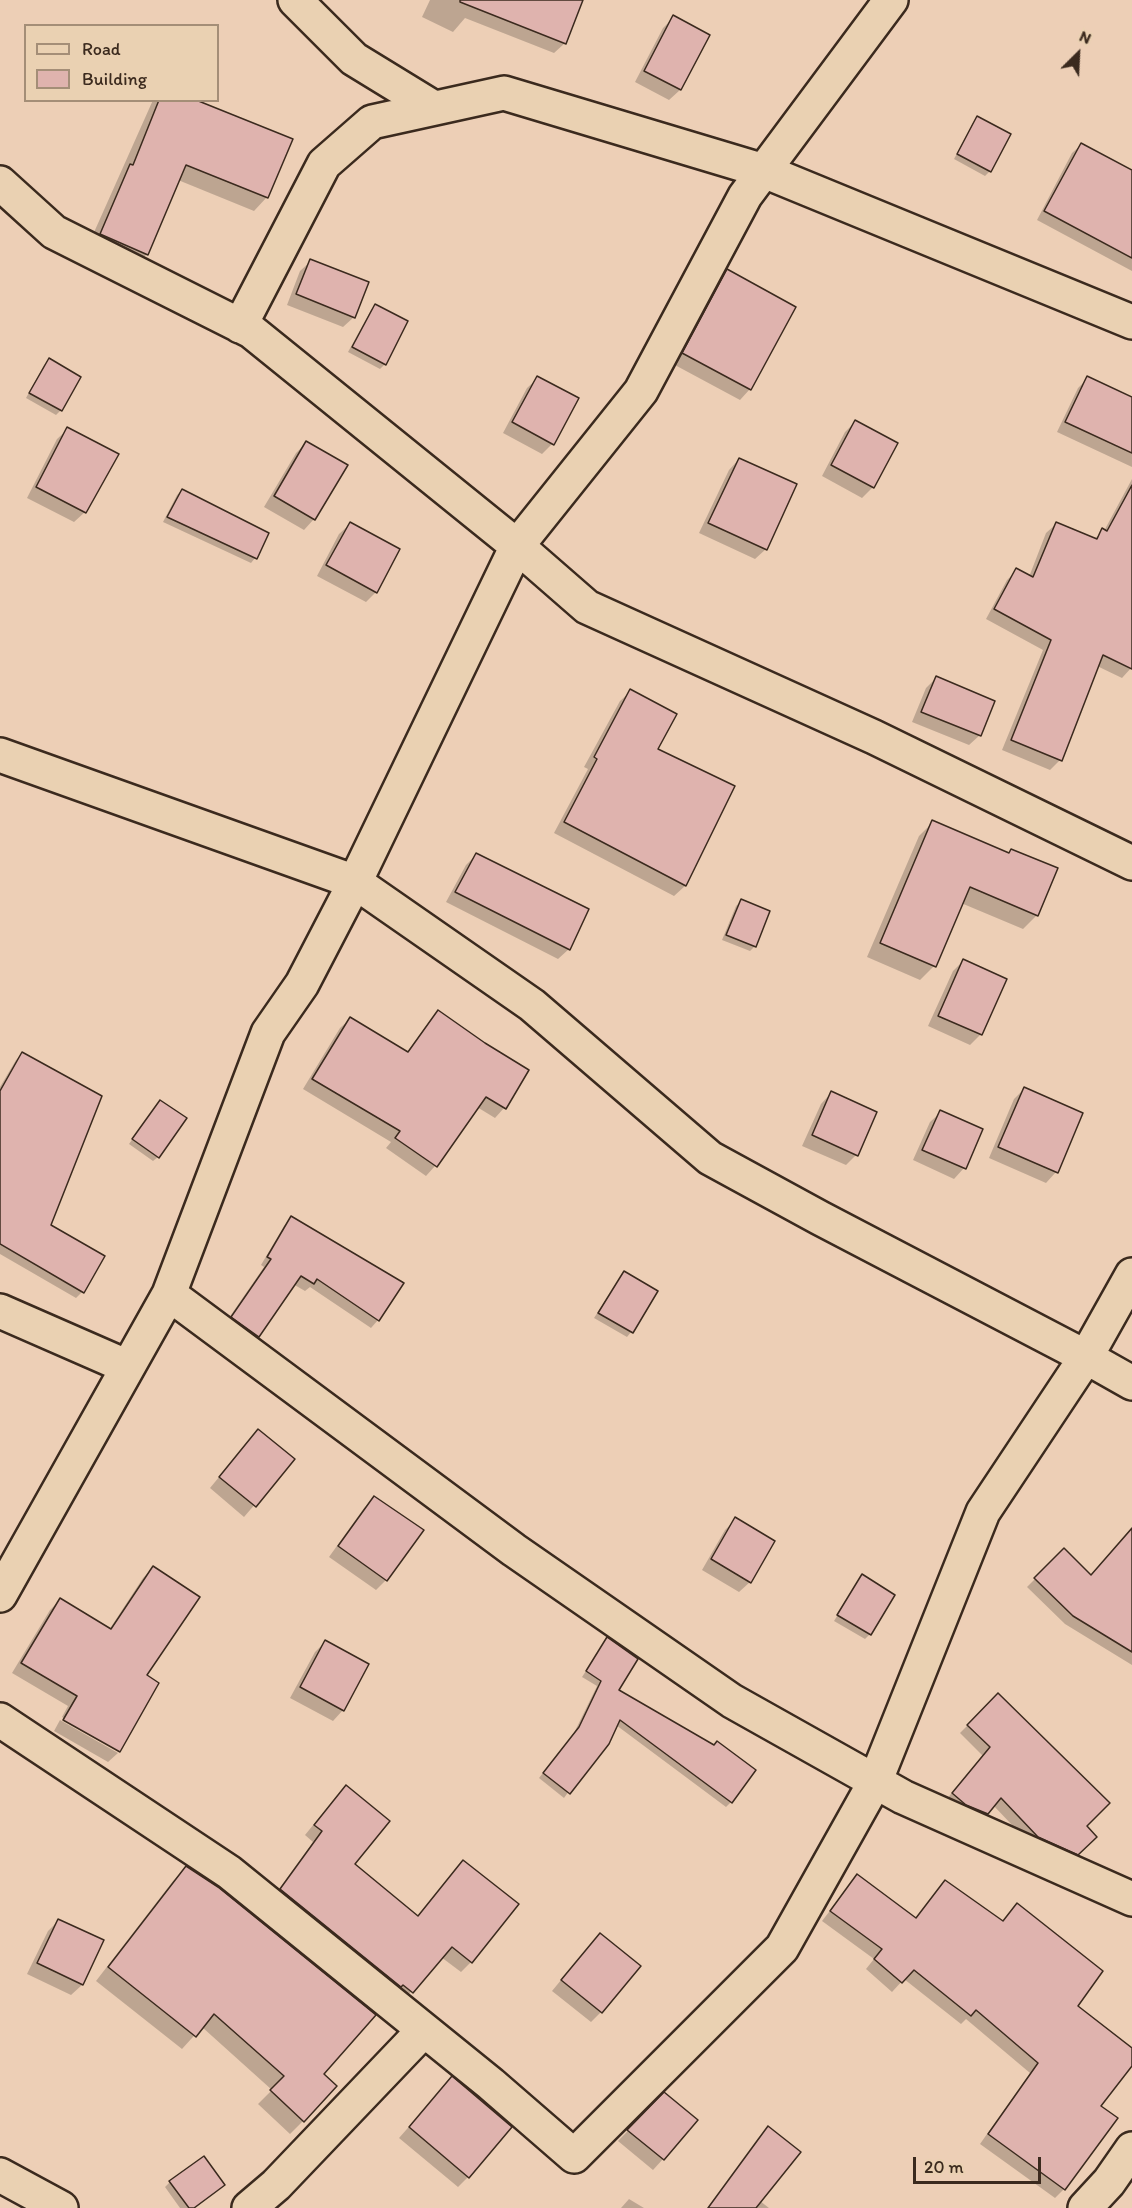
<!DOCTYPE html>
<style>
body{margin:0}
#map{position:relative;width:1132px;height:2208px;overflow:hidden;background:#edcfb6;font-family:Itim,sans-serif}
canvas{display:block}
.legend{position:absolute;left:24px;top:24px;width:195px;height:78px;box-sizing:border-box;background:#ead1b2;border:2px solid #a48e77;margin:0;padding:8px 10px;list-style:none;font-size:18px;color:#3b2a1e}
.legend li{display:flex;align-items:center;gap:12px;height:30px}
.legend b{width:30px;border:2px solid #a48e77}
.north{position:absolute;left:1048px;top:24px;width:60px;height:60px;-webkit-text-stroke:4px #ead1b2;paint-order:stroke;rotate:24deg;font-size:16px;font-weight:700;line-height:24px;text-align:center;color:#3b2a1e}
.north::after{content:'';display:block;margin:auto;width:21px;height:27px;background:#3b2a1e;clip-path:polygon(50% 0,100% 100%,50% 72%,0 100%)}
.scale{position:absolute;left:913px;top:2157px;width:128px;height:27px;box-sizing:border-box;border:3px solid #3b2a1e;border-top:0;padding-left:8px;font-size:18px;line-height:21px;white-space:nowrap;color:#3b2a1e;-webkit-text-stroke:4px #ead1b2;paint-order:stroke}
</style>
<div id="map">
<canvas width="1132" height="2208"></canvas>
<ul class="legend">
<li><b style="height:8px;background:#ead1b2"></b>Road</li>
<li><b style="height:16px;background:#dfb3ae"></b>Building</li>
</ul>
<div class="north">N</div>
<div class="scale">20 m</div>
</div>
<script>
const context = document.querySelector('canvas').getContext('2d');
context.lineJoin = 'round';
function paint(path, color) { context.fillStyle = color; context.fill(path, 'evenodd'); }
const poly = rows => new Path2D(rows.map(r => 'M' + r).join(''));
function stroke(path, color, width, dash) { context.strokeStyle = color; context.lineWidth = width; context.lineCap = dash ? 'butt' : 'round'; context.setLineDash(dash || []); context.stroke(path); }
const shadow = poly([
 [430,0,582,0,565,43,554,53,465,18,453,32,422,17],
 [674,17,708,36,680,90,669,100,635,82,663,28],
 [153,100,192,100,267,197,254,211,178,180,147,254,133,267,87,248],
 [978,118,990,171,985,176,954,159,973,123],
 [1081,145,1132,205,1132,271,1037,220,1072,153],
 [311,261,354,317,343,327,287,305,300,271],
 [728,271,750,389,740,400,673,364,717,281],
 [376,305,385,364,380,369,348,352,371,310],
 [49,360,61,410,56,415,26,398,44,365],
 [538,378,552,444,542,454,503,433,527,388],
 [1088,378,1132,409,1132,467,1057,432,1078,388],
 [855,422,896,443,872,488,862,498,822,476,845,432],
 [68,429,85,512,74,522,27,498,57,439],
 [306,443,314,519,304,530,264,507,296,453],
 [739,459,766,549,755,559,699,533,729,470],
 [1132,479,1132,667,1122,678,1097,666,1060,760,1050,770,1002,750,1043,650,986,619,1007,580,1017,570,1029,577,1046,533,1056,524,1094,539,1104,531],
 [182,490,255,558,251,563,163,522,177,495],
 [350,524,376,592,366,602,317,576,339,534],
 [936,678,980,735,969,745,912,722,926,688],
 [631,691,656,750,733,787,685,886,674,896,554,833,588,769,584,767,620,701],
 [933,822,1008,854,1011,850,1037,915,1023,929,961,903,934,966,920,980,867,957,919,836],
 [476,855,569,949,558,959,446,902,466,865],
 [741,901,755,946,750,951,722,940,736,906],
 [963,961,1005,979,981,1034,970,1045,928,1026,953,971],
 [439,1012,484,1044,527,1071,504,1108,495,1118,477,1107,435,1166,426,1176,386,1148,391,1142,303,1089,340,1028,350,1019,407,1052,429,1022],
 [22,1054,49,1225,82,1292,76,1298,0,1254,0,1087,16,1060],
 [1024,1089,1056,1172,1046,1183,989,1158,1014,1099],
 [831,1093,856,1155,846,1165,802,1146,821,1104],
 [156,1106,158,1157,153,1161,129,1144],
 [941,1112,964,1168,954,1179,913,1160,930,1122],
 [291,1218,378,1320,371,1328,310,1287,305,1291,293,1284,258,1336,250,1344,224,1325,264,1267,261,1265,284,1226],
 [624,1272,631,1332,627,1337,594,1318],
 [248,1442,293,1460,244,1517,210,1488],
 [375,1497,386,1580,376,1590,329,1557,364,1508],
 [736,1519,750,1582,739,1592,702,1570,725,1530],
 [1132,1528,1132,1665,1065,1624,1027,1587,1064,1550,1090,1577],
 [153,1568,145,1676,118,1752,118,1749,62,1717,68,1706,12,1673,50,1610,60,1600,109,1630,143,1578],
 [862,1576,870,1634,865,1639,834,1621],
 [607,1639,617,1691,731,1802,726,1807,616,1725,564,1798,539,1778,574,1733,597,1686,582,1677],
 [325,1642,343,1710,333,1721,290,1698,315,1652],
 [998,1695,1085,1826,1095,1837,1069,1861,1030,1844,993,1805,979,1821,945,1801,983,1756,960,1733],
 [60,1720,118,1753,108,1762,54,1731],
 [336,1797,353,1864,417,1917,463,1862,471,1962,461,1972,441,1957,402,2002,271,1900,313,1842,305,1835],
 [186,1868,322,2074,303,2121,290,2134,258,2104,272,2090,202,2027,182,2049,96,1981,173,1881],
 [857,1876,915,1919,945,1882,1002,1922,1017,1905,1076,2007,1132,2050,1132,2063,1099,2106,1064,2189,1055,2198,980,2144,1030,2073,966,2019,961,2024,904,1979,892,1992,866,1969,874,1959,822,1921],
 [58,1921,102,1941,82,1985,71,1995,27,1974,48,1931],
 [590,1945,601,2012,591,2022,552,1991],
 [452,2078,468,2177,458,2187,399,2138],
 [664,2094,663,2159,653,2170,618,2141],
 [768,2128,760,2201,769,2208,707,2208,758,2138],
 [170,2182,193,2208,180,2208,165,2187],
 [629,2199,644,2208,621,2208]
]);
const building = poly([
 [460,0,583,0,566,44,460,2,460,0],
 [673,15,710,35,681,90,644,71,673,15],
 [159,100,196,100,293,139,268,198,186,165,148,255,100,234,130,164,133,165,159,100],
 [977,116,1011,134,991,172,957,154,977,116],
 [1081,143,1132,170,1132,258,1044,211,1081,143],
 [310,259,369,282,355,318,296,294,310,259],
 [727,269,796,307,751,390,682,353,727,269],
 [375,304,408,321,386,365,352,347,375,304],
 [49,358,81,377,62,411,29,393,49,358],
 [537,376,579,398,554,445,512,422,537,376],
 [1087,376,1132,397,1132,453,1065,422,1087,376],
 [855,420,898,443,874,488,831,465,855,420],
 [67,427,119,454,86,513,36,487,67,427],
 [306,441,348,465,315,520,274,496,306,441],
 [739,458,797,484,767,550,708,523,739,458],
 [1132,485,1132,669,1103,655,1062,761,1011,740,1051,640,994,609,1016,568,1033,577,1056,522,1097,539,1102,528,1107,531,1132,485],
 [182,489,269,533,257,559,167,517,182,489],
 [350,522,400,549,377,593,326,565,350,522],
 [936,676,995,701,981,736,921,712,936,676],
 [630,689,677,714,658,749,735,786,686,886,564,822,597,759,594,757,630,689],
 [932,820,1009,853,1011,849,1058,868,1038,916,970,887,936,967,880,943,932,820],
 [476,853,589,909,570,950,455,892,476,853],
 [741,899,770,911,756,947,726,935,741,899],
 [963,959,1007,979,982,1035,938,1016,963,959],
 [438,1010,485,1043,529,1070,506,1109,486,1097,437,1167,395,1138,400,1131,312,1079,350,1017,408,1052,438,1010],
 [22,1052,102,1096,51,1225,105,1256,84,1293,0,1244,0,1091,22,1052],
 [1024,1087,1083,1113,1058,1173,998,1147,1024,1087],
 [831,1091,877,1112,858,1156,812,1135,831,1091],
 [160,1100,187,1118,159,1158,132,1139,160,1100],
 [940,1110,983,1129,966,1169,922,1150,940,1110],
 [291,1216,404,1283,379,1321,317,1279,314,1284,301,1276,259,1337,231,1317,271,1259,267,1257,291,1216],
 [624,1271,658,1291,633,1333,598,1313,624,1271],
 [258,1429,295,1459,256,1507,219,1477,258,1429],
 [374,1496,424,1530,387,1581,338,1546,374,1496],
 [735,1517,775,1541,751,1583,711,1559,735,1517],
 [1132,1528,1132,1652,1073,1616,1034,1578,1064,1548,1091,1575,1132,1528],
 [153,1566,200,1597,147,1675,159,1683,120,1752,63,1720,77,1696,21,1663,60,1598,111,1629,153,1566],
 [862,1574,895,1595,871,1635,837,1615,862,1574],
 [607,1637,638,1659,619,1690,714,1745,717,1741,756,1770,732,1803,620,1720,609,1744,570,1794,543,1773,579,1727,601,1681,586,1671,607,1637],
 [325,1640,369,1664,344,1711,300,1687,325,1640],
 [998,1693,1110,1803,1087,1826,1097,1837,1078,1855,1038,1837,1001,1798,988,1814,966,1805,952,1793,990,1747,967,1725,998,1693],
 [346,1785,390,1821,355,1864,418,1916,463,1860,519,1904,472,1963,452,1947,413,1993,403,1985,401,1987,280,1889,322,1831,314,1825,346,1785],
 [186,1866,218,1887,376,2015,324,2074,337,2086,304,2122,270,2090,284,2076,214,2014,196,2037,108,1967,186,1866],
 [857,1874,916,1918,945,1880,1003,1921,1017,1903,1103,1971,1078,2006,1132,2048,1132,2066,1101,2106,1118,2118,1065,2190,988,2134,1038,2063,976,2010,971,2016,914,1970,902,1983,874,1959,882,1949,830,1911,857,1874],
 [58,1919,104,1940,83,1985,37,1963,58,1919],
 [600,1933,641,1966,602,2013,561,1980,600,1933],
 [452,2076,512,2127,469,2178,409,2127,452,2076],
 [664,2092,698,2120,664,2160,627,2130,664,2092],
 [768,2126,801,2152,756,2208,708,2208,768,2126],
 [204,2156,225,2185,194,2208,189,2208,169,2181,204,2156]
]);
const street = poly([
 [295,0,354,59,434,108],
 [0,183,54,232,251,331,517,546,587,607,874,737,1132,863],
 [240,326,324,164,372,122,504,93,764,171,1132,322],
 [0,755,355,882,532,1005,710,1158,820,1218,1086,1357,1132,1383],
 [169,1294,514,1550,732,1701,903,1797,1132,1899],
 [0,1311,128,1367],
 [0,1595,169,1294,268,1033,302,984,355,882,517,546,641,391,745,196,891,0],
 [0,1720,229,1872,491,2084,574,2156,782,1948,875,1782,983,1512,1086,1357,1132,1275],
 [0,2175,61,2208],
 [249,2208,276,2185,424,2030],
 [1085,2208,1109,2182,1132,2149]
]);
paint(shadow, '#0003');
paint(building, '#dfb3ae');
stroke(building, '#3b2a1e', 1.5);
stroke(street, '#3b2a1e', 38);
stroke(street, '#ead1b2', 33);
</script>
